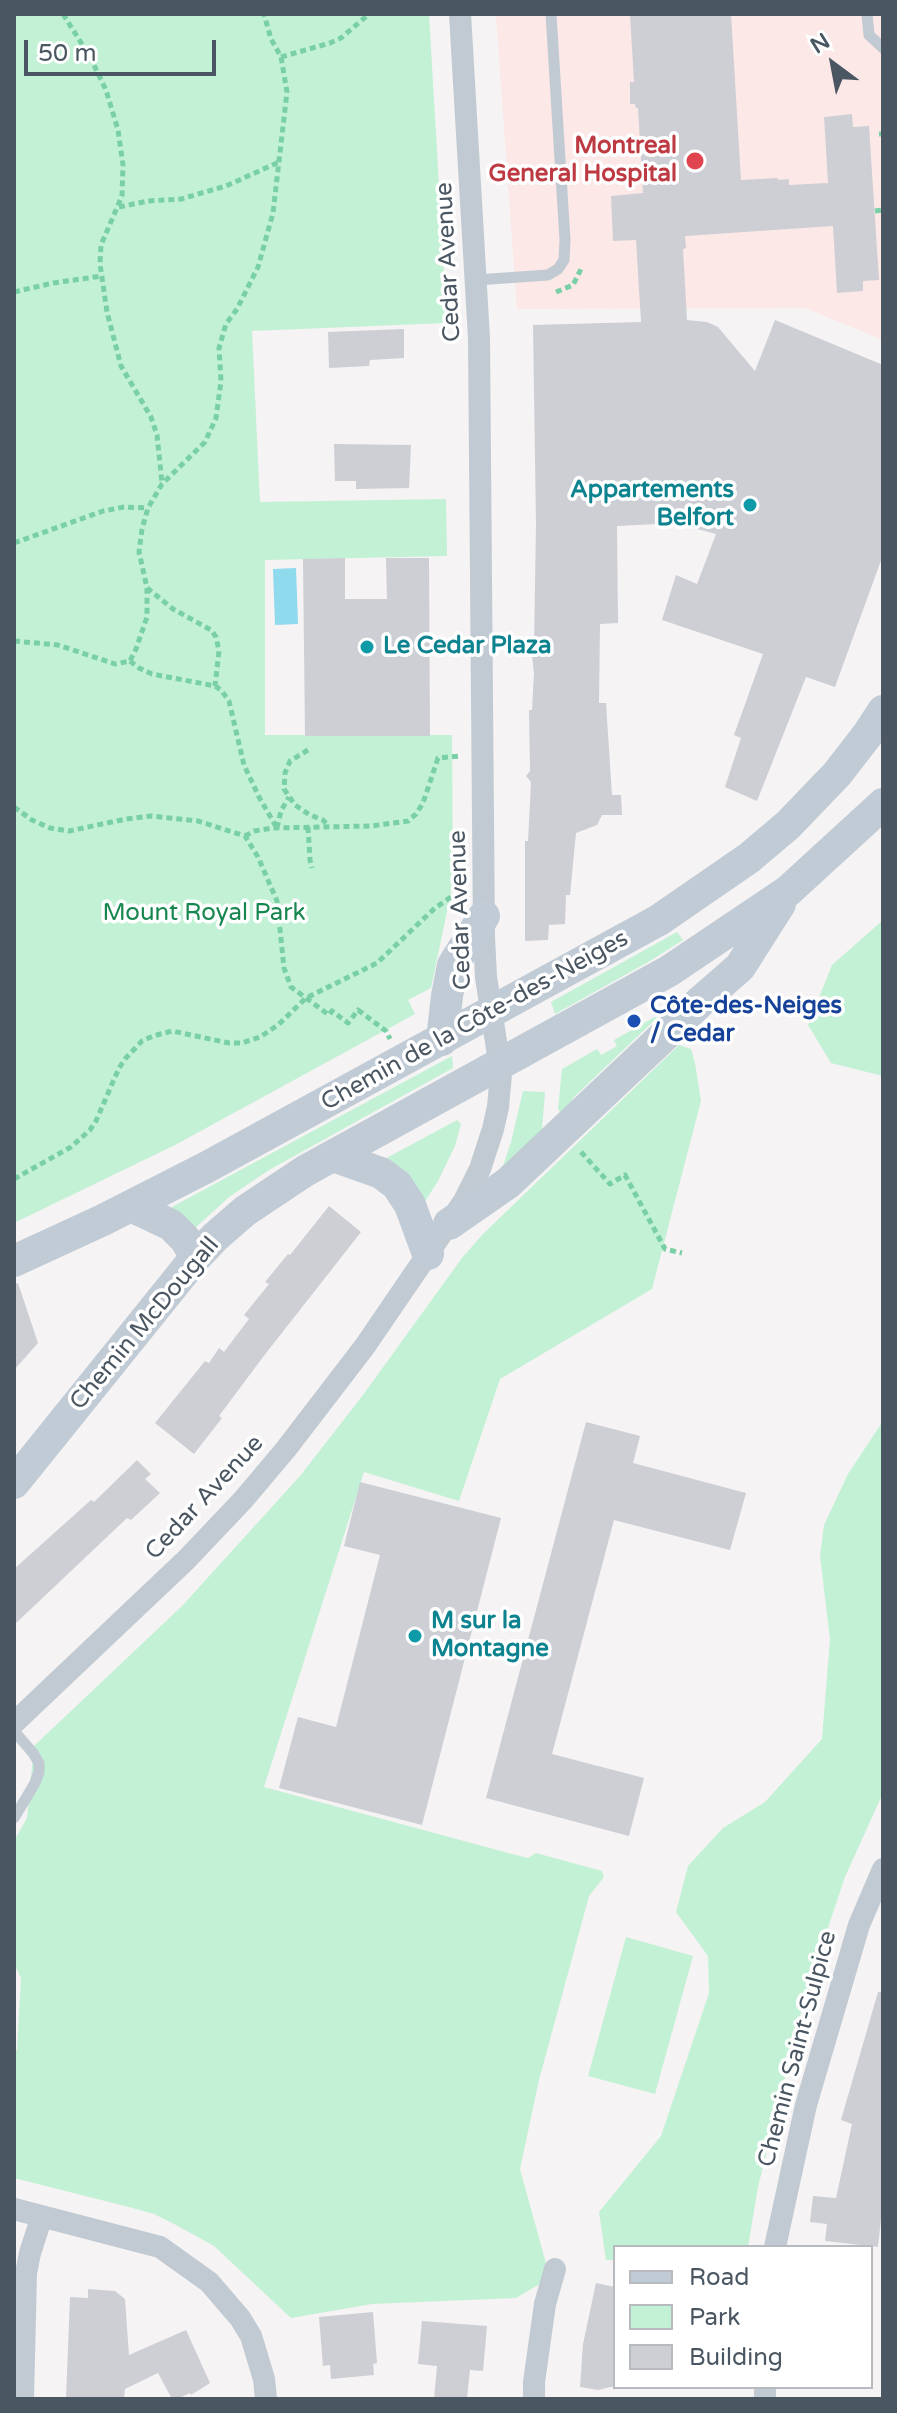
<!DOCTYPE html>
<meta charset="utf-8">
<style>
body{margin:0}
#map{position:relative;width:897px;height:2413px;overflow:hidden;background:#f5f3f3;font-family:"Varela Round",sans-serif}
canvas{display:block}
.frame{position:absolute;inset:0;border:16px solid #4a5661;pointer-events:none}
.legend{position:absolute;left:613px;top:2245px;width:260px;height:144px;box-sizing:border-box;background:#fff;border:2px solid #b7bbc0;margin:0;padding:10px 14px;list-style:none;font-size:24px;color:#4a5661}
.legend li{display:flex;align-items:center;gap:16px;height:40px}
.legend b{width:40px;border:2px solid #b7bbc0}
.north{position:absolute;left:793px;top:24px;width:80px;height:80px;-webkit-text-stroke:6px #fff;paint-order:stroke;rotate:328deg;font-size:22px;font-weight:700;line-height:32px;text-align:center;color:#4a5661}
.north::after{content:'';display:block;margin:auto;width:28px;height:36px;background:#4a5661;clip-path:polygon(50% 0,100% 100%,50% 72%,0 100%)}
.scale{position:absolute;left:24px;top:40px;width:192px;height:36px;box-sizing:border-box;border:4px solid #4a5661;border-top:0;padding-left:10px;font-size:24px;line-height:28px;white-space:nowrap;color:#4a5661;-webkit-text-stroke:6px #fff;paint-order:stroke}
</style>
<div id="map">
<canvas width="897" height="2413"></canvas>
<div class="frame"></div>
<ul class="legend">
<li><b style="height:10px;background:#c1cbd6"></b>Road</li>
<li><b style="height:22px;background:#c3f1d5"></b>Park</li>
<li><b style="height:22px;background:#cdcfd5"></b>Building</li>
</ul>
<div class="north">N</div>
<div class="scale">50 m</div>
</div>
<script>
const context = document.querySelector('canvas').getContext('2d');
context.lineJoin = 'round';
function paint(path, color) { context.fillStyle = color; context.fill(path, 'evenodd'); }
const poly = rows => new Path2D(rows.map(r => 'M' + r).join(''));
function stroke(path, color, width, dash) { context.strokeStyle = color; context.lineWidth = width; context.lineCap = dash ? 'butt' : 'round'; context.setLineDash(dash || []); context.stroke(path); }
function label(font, color, halo, rows, align = 'center') {
  context.font = font + ' "Varela Round",sans-serif'; context.lineWidth = 7; context.setLineDash([]); context.textBaseline = 'middle'; context.strokeStyle = halo; context.fillStyle = color; for (const [text, x, y, turn = 0] of rows) {
    context.save(); context.translate(x, y); context.rotate((+turn || 0) * Math.PI / 180); context.textAlign = isNaN(turn) ? turn : align; if (halo) context.strokeText(text, 0, 0); context.fillText(text, 0, 0); context.restore();
  }
}
const medical = poly([
 [496,14,883,14,883,340,805,308,517,309]
]);
const green = poly([
 [14,14,429,14,447,323,252,331,260,502,446,499,447,556,265,560,265,735,452,735,453,883,431,988,408,1000,415,1014,175,1145,14,1223],
 [883,920,883,1076,831,1063,808,1025,832,965],
 [677,932,683,940,650,961,555,1014,551,1002],
 [662,1013,574,1097,563,1117,558,1109,562,1069,597,1049,601,1055,617,1046,614,1040],
 [679,1045,691,1049,695,1063,701,1101,652,1289,500,1379,459,1501,364,1472,264,1787,512,1854,528,1858,536,1853,602,1871,604,1877,589,1896,539,2080,520,2169,550,2278,516,2298,372,2304,291,2318,214,2246,176,2225,154,2214,129,2207,14,2178,14,2055,17,2049,21,1978,14,1963,14,1841,27,1818,34,1746,182,1606,300,1476,363,1395,462,1258,482,1235],
 [452,1056,453,1068,269,1170,229,1197,194,1229,170,1208],
 [523,1091,545,1092,542,1130,501,1172,511,1142],
 [457,1120,461,1124,455,1146,438,1181,422,1206,381,1161],
 [883,1421,883,1793,845,1877,805,1996,758,2187,748,2247,615,2247,615,2260,606,2260,599,2212,661,2136,709,1993,708,1956,676,1912,688,1866,723,1828,765,1802,822,1739,830,1639,820,1556,824,1525,848,1474],
 [626,1937,693,1956,655,2094,588,2076]
]);
const water = poly([
 [296,568,298,624,275,625,273,569]
]);
const building = poly([
 [630,14,731,14,741,180,778,178,778,180,789,179,789,185,828,183,824,117,852,114,853,127,869,126,879,280,863,281,863,291,837,293,833,226,685,236,686,248,683,249,687,320,707,322,718,327,755,371,775,320,883,365,883,555,835,687,806,677,757,801,725,787,741,738,734,735,763,654,662,620,676,575,697,584,716,534,659,519,657,524,617,526,618,623,600,624,599,703,606,703,612,795,621,795,622,815,602,815,597,825,576,833,570,895,566,895,565,924,549,925,548,940,525,941,525,841,528,841,531,782,526,776,530,771,529,710,532,710,534,673,531,646,534,646,536,524,533,325,641,322,636,240,613,241,611,196,643,193,638,108,636,108,635,104,630,104,630,82,634,82],
 [404,329,404,358,370,360,369,366,329,368,328,332],
 [334,444,411,445,409,488,356,489,356,481,335,481],
 [345,558,345,599,387,599,386,558,429,558,430,736,305,736,303,559],
 [329,1206,361,1232,263,1357,219,1416,222,1418,194,1454,155,1423,205,1361,209,1363,219,1348,224,1352,236,1336,249,1319,244,1315,269,1284,265,1282,288,1254,290,1255],
 [18,1283,38,1343,14,1370,14,1284],
 [586,1422,640,1436,633,1463,746,1493,730,1550,614,1520,552,1754,644,1778,629,1836,486,1798],
 [137,1460,151,1474,145,1479,160,1493,131,1520,127,1518,14,1625,14,1569,91,1500,94,1502],
 [360,1482,501,1518,422,1825,279,1788,298,1717,336,1727,380,1555,344,1546],
 [878,1992,883,1992,883,2200,878,2247,825,2241,827,2224,810,2222,813,2196,836,2198,852,2124,841,2120],
 [596,2283,615,2287,615,2386,598,2390,580,2387,583,2344],
 [88,2289,115,2291,125,2299,129,2355,186,2330,210,2383,191,2395,190,2393,177,2399,172,2399,158,2373,125,2389,124,2399,66,2399,70,2297,88,2298],
 [373,2312,377,2363,373,2364,374,2375,331,2379,330,2365,323,2366,319,2317],
 [422,2321,487,2326,483,2371,470,2370,467,2399,434,2399,437,2366,418,2364]
]);
const path = poly([
 [63,14,90,57,106,90,118,130,123,165,122,196,101,245,100,264,107,312,121,366,151,417,157,435,162,483],
 [281,57,330,43,341,38,369,14],
 [879,134,883,134],
 [119,207,148,201,181,199,226,186,279,162],
 [875,211,883,210],
 [14,292,53,283,102,276],
 [556,292,573,285,581,269],
 [14,543,103,511,124,507,148,508],
 [147,588,173,609,211,630,216,637,219,651,215,686],
 [14,641,58,645,115,664,130,661,136,649,147,617,147,588,139,552,142,529,148,508,162,484,205,442,216,418,221,381,219,348,226,324,237,309,258,267,273,213,287,92,281,57,271,39,264,14],
 [130,661,139,668,152,674,215,686,221,690,229,701,244,765,259,797,277,828],
 [308,750,290,761,285,773,284,789,295,805,310,815,323,820,328,826],
 [14,807,32,820,50,828,69,831,126,819,151,816,198,821,245,836,258,857,277,901,284,968,291,987,329,1015,332,1011,348,1023,358,1010,386,1031,390,1039],
 [308,827,310,860,312,868],
 [277,828,281,811,289,797],
 [245,836,254,831,273,828,371,826,408,821,416,814,423,803,438,758,460,756],
 [581,1152,610,1184,625,1175,665,1249,682,1253],
 [14,1179,71,1147,90,1130,96,1121,119,1068,125,1059,142,1041,153,1036,172,1031,229,1043,242,1043,260,1037,278,1025,306,998,377,963,435,908,454,895,461,895]
]);
const service = poly([
 [867,14,869,35,883,48],
 [476,280,548,275,558,269,564,260,565,240,551,14],
 [14,1731,33,1753,39,1763,39,1772,35,1783,14,1818]
]);
const minor = poly([
 [14,1723,186,1560,243,1500,286,1449,365,1346,464,1201,480,1169,493,1129,498,1107,501,1074,486,977,484,936,479,338,460,14],
 [14,2209,160,2247,209,2282,240,2318,251,2336,264,2379,266,2399],
 [775,2247,806,2105,859,1925,883,1869],
 [765,2387,765,2399],
 [23,2399,26,2273,30,2253,42,2216],
 [534,2399,534,2382,545,2304,555,2269]
]);
const secondary = poly([
 [442,1040,447,996,453,965,484,916],
 [333,1156,381,1173,397,1185,410,1205,428,1254],
 [131,1206,171,1225,185,1239,196,1257],
 [449,1224,508,1183,701,1001,740,967,780,904],
 [14,1261,103,1220,207,1167,659,920,749,858,788,825,837,774,868,734,883,711],
 [14,1483,196,1257,215,1237,245,1211,305,1171,669,971,788,891,883,804]
]);
const markers = [
 [695,161,10,"#e0444e"],
 [750,505,8,"#0f9aa8"],
 [367,647,8,"#0f9aa8"],
 [634,1021,8,"#1a4fb4"],
 [415,1636,8,"#0f9aa8"]
];
const healthNames = [
 ["Montreal",677,147],
 ["General Hospital",677,175]
];
const streetNames = [
 ["Cedar Avenue",449,262,-93],
 ["Cedar Avenue",461,910,-92],
 ["Chemin de la Côte-des-Neiges",475,1021,-29],
 ["Chemin McDougall",145,1324,-50],
 ["Cedar Avenue",205,1498,-47],
 ["Chemin Saint-Sulpice",798,2049,-75]
];
const cultureNames = [
 ["Appartements",734,491,"right"],
 ["Belfort",734,519,"right"],
 ["Le Cedar Plaza",383,647],
 ["M sur la",431,1622],
 ["Montagne",431,1650]
];
const parkNames = [
 ["Mount Royal Park",204,914]
];
const transitNames = [
 ["Côte-des-Neiges",650,1007],
 ["/ Cedar",650,1035]
];
paint(medical, '#fce8e6');
paint(green, '#c3f1d5');
paint(water, '#90daee');
paint(building, '#cdcfd5');
stroke(path, '#7ad0a6', 5, [6, 4]);
stroke(service, '#c1cad2', 11);
stroke(minor, '#c1cad2', 22);
stroke(secondary, '#c1cbd6', 32);
for (const [x, y, r, color] of markers) { const dot = new Path2D(); dot.arc(x, y, r, 0, 2 * Math.PI); context.fillStyle = color; context.fill(dot); stroke(dot, '#fff', 3); }
label('bold 24px', '#be3a42', '#fff', healthNames, 'right');
label('24px', '#4a5661', '#fff', streetNames);
label('bold 24px', '#0d838f', '#fff', cultureNames, 'left');
label('24px', '#17864f', '#fff', parkNames);
label('bold 24px', '#164399', '#fff', transitNames, 'left');
</script>
